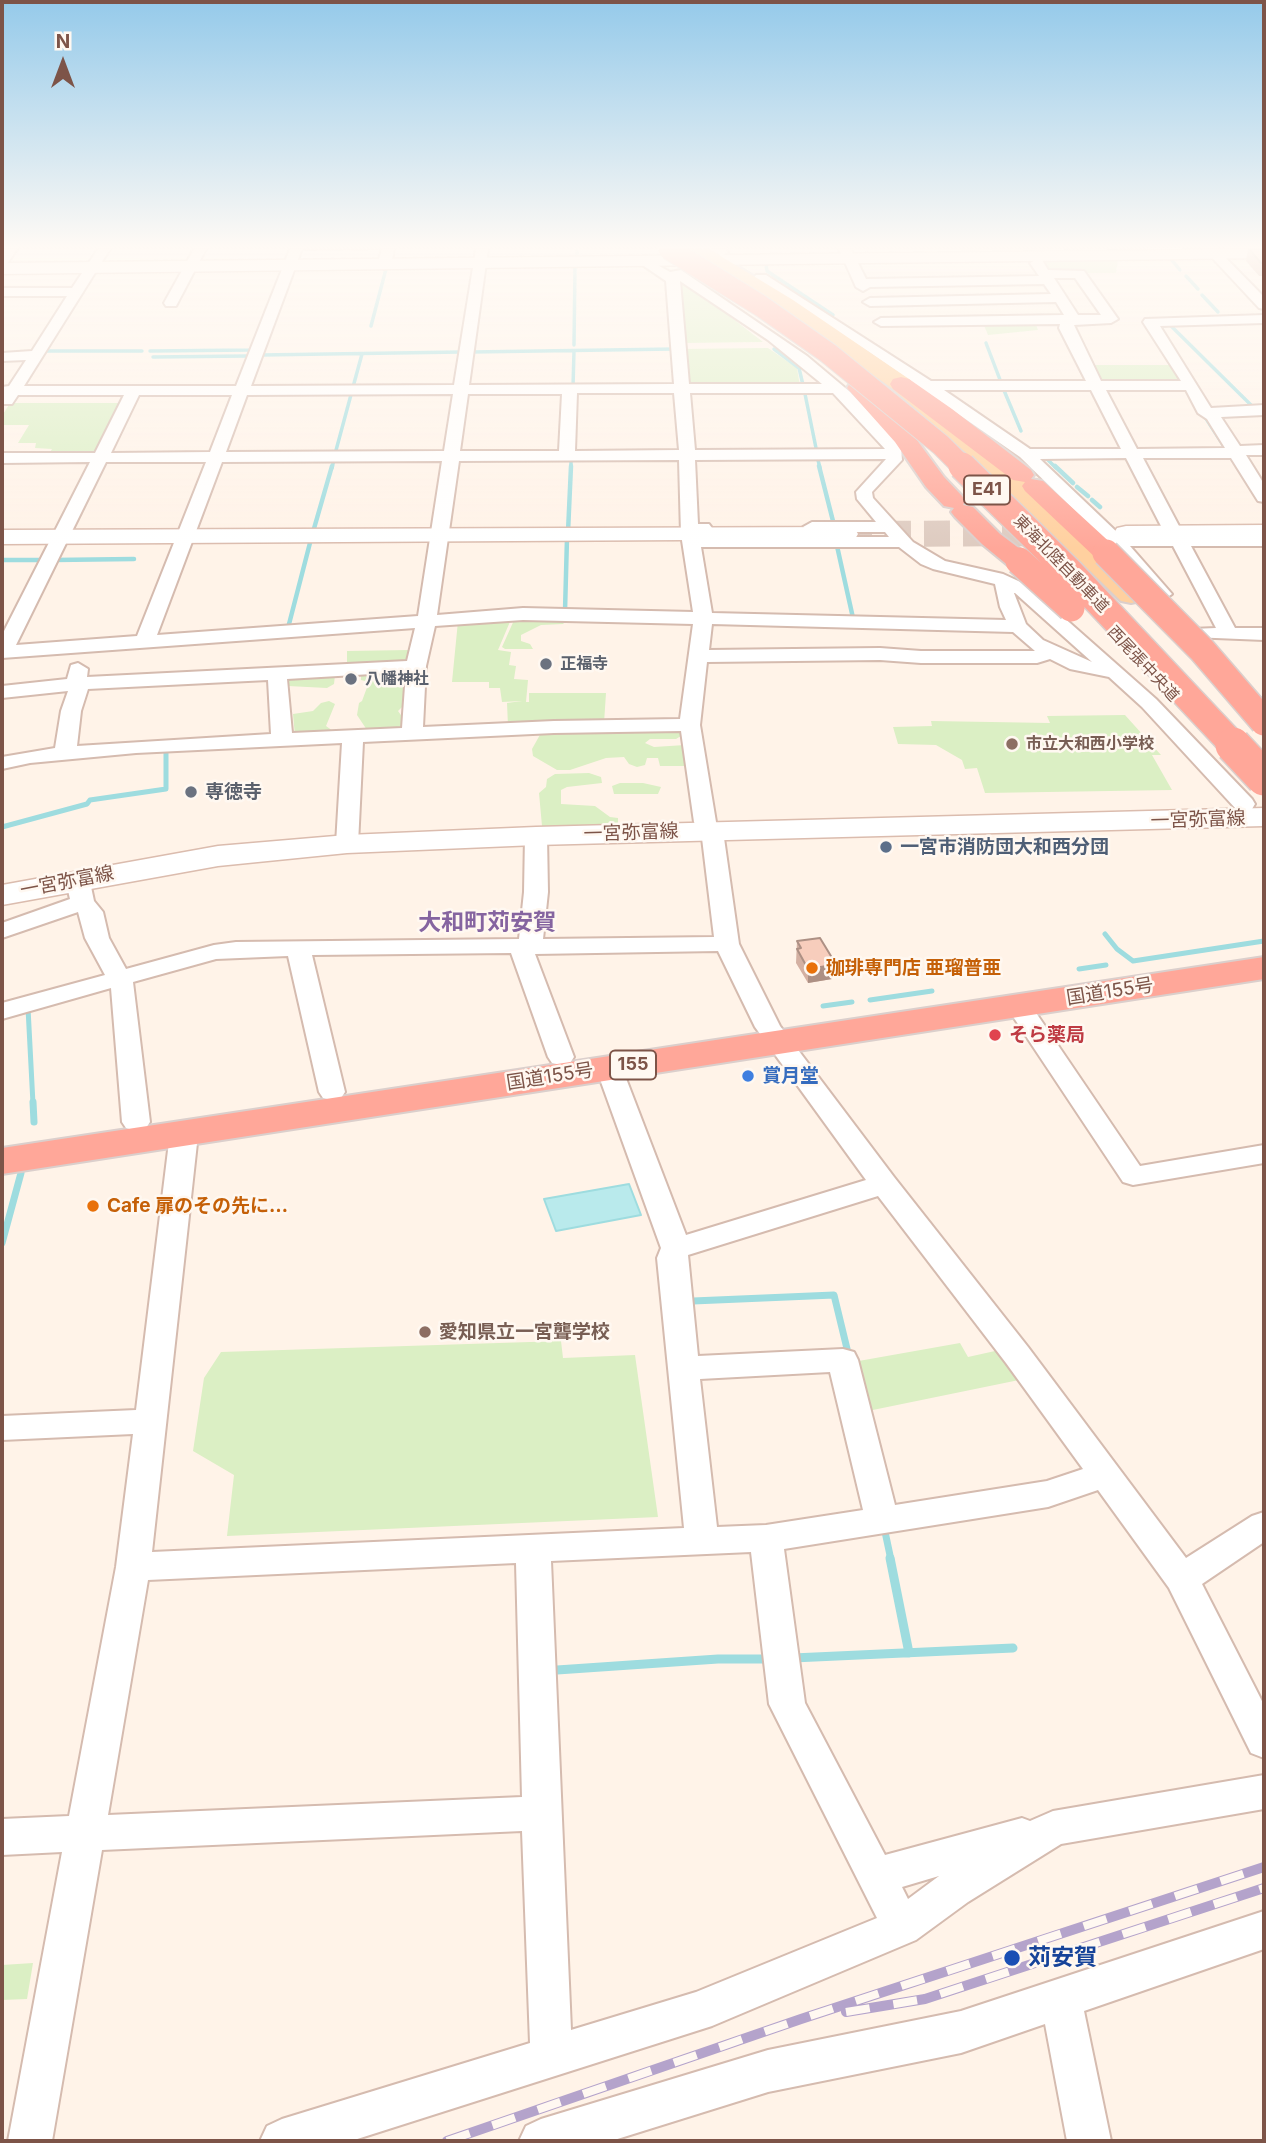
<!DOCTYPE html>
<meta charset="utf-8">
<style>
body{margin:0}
#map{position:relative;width:1266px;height:2143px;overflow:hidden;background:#fff3e8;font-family:Inter,sans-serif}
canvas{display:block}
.frame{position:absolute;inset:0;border:4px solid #7d5448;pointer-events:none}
.north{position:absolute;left:28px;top:28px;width:70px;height:70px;-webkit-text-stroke:5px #fff8f1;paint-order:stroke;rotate:0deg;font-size:19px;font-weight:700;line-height:28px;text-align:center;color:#7d5448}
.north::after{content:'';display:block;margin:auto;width:24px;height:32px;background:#7d5448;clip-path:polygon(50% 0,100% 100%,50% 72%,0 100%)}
</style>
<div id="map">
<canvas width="1266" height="2143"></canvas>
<div class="frame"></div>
<div class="north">N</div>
</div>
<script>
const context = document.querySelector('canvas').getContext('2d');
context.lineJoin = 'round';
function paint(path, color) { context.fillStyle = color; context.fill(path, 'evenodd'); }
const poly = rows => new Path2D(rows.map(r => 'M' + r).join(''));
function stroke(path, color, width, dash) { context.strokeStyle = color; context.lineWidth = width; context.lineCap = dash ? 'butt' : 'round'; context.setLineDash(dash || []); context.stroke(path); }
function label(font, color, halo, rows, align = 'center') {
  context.font = font + ' Inter,"Noto Sans JP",sans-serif'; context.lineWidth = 5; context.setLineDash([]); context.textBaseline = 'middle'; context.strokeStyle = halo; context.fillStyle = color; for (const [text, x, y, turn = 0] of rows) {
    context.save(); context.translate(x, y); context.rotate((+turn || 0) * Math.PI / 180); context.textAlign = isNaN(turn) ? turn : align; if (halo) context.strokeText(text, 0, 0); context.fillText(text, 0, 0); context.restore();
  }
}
const green = poly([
 [1118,260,1116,273,1049,273,1041,261],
 [677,283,682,283,710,301,763,342,681,343],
 [1035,322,1038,330,988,335,983,323],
 [768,348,797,368,800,386,686,386,682,349],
 [1091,365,1170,365,1178,379,1097,379],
 [10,403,124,403,97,456,48,456,52,449,35,448,36,443,18,443,29,425,2,425,2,416],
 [512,617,498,650,511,652,509,665,516,666,514,679,528,680,526,702,529,702,529,693,606,693,604,723,508,726,507,703,522,701,502,702,500,688,489,688,489,682,452,682,458,621],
 [515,618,567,620,563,624,541,625,521,635,521,641,530,644,533,649,505,649,502,647],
 [410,650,408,662,347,667,347,651],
 [407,671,405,704,398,711,403,718,403,727,400,729,367,730,357,715,359,703,362,701,369,682,361,680,361,674],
 [335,675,334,684,327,688,288,686,288,677],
 [329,701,335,704,326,726,333,731,331,734,295,736,293,714,313,711,321,703],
 [1125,715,1161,755,1152,755,1172,790,985,793,977,768,965,769,962,760,936,745,898,744,893,727,932,726,931,721,1050,723,1047,716],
 [679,731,681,736,676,739,650,739,645,743,654,747,685,745,688,764,684,766,660,766,658,758,647,758,645,765,637,767,629,764,624,757,606,758,570,770,557,770,533,756,532,749,541,733],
 [589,773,601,777,602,783,567,787,561,790,561,804,595,806,610,817,618,818,618,826,549,831,542,826,539,793,546,787,547,779,555,774],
 [620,783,643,783,661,787,658,794,614,794,612,786],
 [561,1341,563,1358,635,1355,658,1517,227,1536,234,1475,193,1451,204,1378,221,1352],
 [960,1343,968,1357,995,1351,1019,1380,863,1412,853,1362],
 [33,1963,27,1999,2,2000,2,1965]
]);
const water = poly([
 [629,1184,641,1215,556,1231,544,1199,629,1184]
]);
const streamFar4 = poly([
 [577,249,577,257],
 [1171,259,1180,270],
 [285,262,290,249],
 [766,265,767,271,833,315],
 [1186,276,1198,289],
 [1202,295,1218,312],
 [1168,323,1252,406],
 [371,326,386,269],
 [986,343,1002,385],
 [574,345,575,267],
 [774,349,799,368,803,385],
 [41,351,142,351],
 [150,351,251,350,253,345],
 [471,352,674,349],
 [261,355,461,352],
 [153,357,246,356],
 [353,387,362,354],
 [573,387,574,351],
 [1003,388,1021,431],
 [804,389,817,453],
 [1205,417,1227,451],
 [335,454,352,391],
 [817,456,820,468],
 [1045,457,1056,468],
 [332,468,334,459],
 [571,468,571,457]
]);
const streamFar3 = poly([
 [819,466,834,525],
 [1055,466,1073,483],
 [1077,487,1088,496],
 [1092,500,1100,507],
 [313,532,332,466],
 [568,532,571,466],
 [837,546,853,618],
 [2,560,43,560],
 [54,560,134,559],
 [565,611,567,538],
 [288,628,311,539]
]);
const streamFar2 = poly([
 [2,827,87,804,90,800,166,789,166,751],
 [1105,934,1117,949,1133,961,1264,941],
 [1079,969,1106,965],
 [870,1000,932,991],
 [823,1006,852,1002],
 [28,1008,33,1104]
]);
const streamFar1 = poly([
 [33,1102,34,1122],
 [2,1243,21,1173],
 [693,1301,834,1295,849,1357],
 [884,1527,891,1560]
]);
const stream = poly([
 [890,1558,909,1653],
 [793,1658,1013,1648],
 [557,1670,718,1659,770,1659]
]);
const secondaryTunnel = poly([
 [846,534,1062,533]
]);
const street = poly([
 [5,249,17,249,7,264,2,265,2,253,5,249],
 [98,249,110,249,24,386,236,386,290,249,302,249,251,386,454,385,476,249,488,249,469,385,674,384,666,281,638,262,645,258,670,272,681,270,807,356,850,392,894,439,901,448,902,460,872,492,873,498,913,542,945,561,1003,574,1027,585,1156,699,1252,799,1255,804,1252,809,1236,809,1142,707,1109,677,1070,669,1050,659,1037,663,921,663,880,660,707,662,700,725,716,822,724,838,739,944,780,1026,894,1177,1028,1347,1186,1558,1252,1516,1264,1512,1264,1542,1202,1584,1264,1705,1264,1758,1251,1753,1169,1588,1098,1490,1048,1507,784,1549,805,1703,885,1855,1022,1818,1030,1821,1053,1811,1264,1775,1264,1809,1061,1844,968,1902,916,1940,712,2026,351,2141,260,2141,267,2126,282,2119,530,2043,522,1831,102,1850,52,2141,8,2141,62,1852,2,1855,2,1819,69,1816,116,1567,133,1434,2,1440,2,1416,136,1410,170,1134,174,1128,184,1125,194,1128,198,1134,152,1552,684,1528,657,1258,661,1248,596,1068,600,1062,609,1060,618,1062,622,1068,686,1235,866,1180,755,1027,718,951,535,954,574,1057,570,1063,561,1065,552,1063,548,1057,511,953,312,955,345,1092,341,1098,332,1100,323,1098,319,1092,288,956,216,959,133,982,150,1122,146,1128,136,1131,126,1128,122,1122,111,988,2,1019,2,1003,105,975,85,938,78,912,2,938,2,923,70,899,66,882,70,877,78,875,86,877,90,882,94,901,103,912,109,938,126,969,214,945,236,942,519,939,524,892,525,836,528,831,536,829,544,831,547,836,548,892,543,939,714,937,702,838,694,822,681,731,554,733,363,742,358,844,355,849,347,851,339,849,336,844,342,743,136,753,30,763,2,769,2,757,55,748,61,711,68,691,2,698,2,686,67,679,71,665,78,663,88,669,87,677,407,661,415,628,2,658,2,635,90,462,2,463,2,453,95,453,124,395,18,395,12,404,2,404,2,387,9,386,26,360,2,361,2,353,32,351,67,296,2,296,2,288,72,288,98,249],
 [680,281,768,340,822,384,689,384,680,281],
 [577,393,674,393,679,450,575,451,577,393],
 [690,393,833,393,885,449,695,450,690,393],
 [453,394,444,451,226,452,247,395,453,394],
 [468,394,562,394,559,451,460,451,468,394],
 [139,395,232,395,210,452,111,453,139,395],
 [886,459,856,492,857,499,876,522,812,522,803,527,812,532,885,532,889,537,707,537,703,535,712,528,709,524,698,524,695,460,886,459],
 [679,460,681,534,693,612,523,608,437,615,459,461,679,460],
 [442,461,418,616,157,635,222,462,442,461],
 [106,462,206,462,137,636,16,645,106,462],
 [701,547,899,547,921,564,933,569,995,584,1000,607,1006,620,712,613,701,547],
 [1014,593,1015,593,1092,662,1043,640,1026,624,1014,593],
 [523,620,693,624,680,719,554,721,423,727,426,666,435,626,523,620],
 [712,624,1013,632,1035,651,921,651,880,648,709,650,712,624],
 [406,672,402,728,292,733,287,679,406,672],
 [268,680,271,734,77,746,81,711,88,689,268,680],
 [878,1196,1006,1363,1083,1469,1047,1481,895,1505,858,1360,854,1352,843,1349,698,1356,688,1255,878,1196],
 [830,1372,863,1510,766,1525,717,1527,700,1379,830,1372],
 [751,1552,769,1704,877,1918,696,1992,571,2030,551,1561,751,1552],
 [516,1563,522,1797,108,1815,148,1580,516,1563],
 [939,1876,908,1899,902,1887,939,1876],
 [194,249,206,249,176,306,166,306,164,303,194,249],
 [382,249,394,249,391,265,384,269,377,265,382,249],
 [709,249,725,249,728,252,722,256,709,249],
 [839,249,851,249,866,279,1039,276,1030,263,1037,259,1042,260,1048,270,1084,271,1118,319,1111,323,1074,325,1101,381,1181,381,1143,322,1145,319,1264,315,1264,323,1160,326,1211,408,1264,405,1264,415,1221,417,1240,446,1264,445,1264,455,1246,455,1264,484,1264,502,1258,501,1231,458,1143,458,1179,526,1170,531,1161,526,1126,458,1040,459,1121,536,1264,536,1264,546,1191,546,1235,628,1264,628,1264,640,1191,637,1188,633,1191,629,1216,628,1173,546,1130,546,1172,594,1163,600,1156,598,1110,545,1020,457,869,352,754,278,756,275,766,275,931,381,1086,381,1059,328,1060,324,881,326,874,322,881,318,1064,315,1056,302,870,306,863,302,870,298,1051,294,1044,284,870,287,863,291,856,287,839,249],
 [1054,278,1075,278,1101,315,1078,315,1054,278],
 [944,390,1091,390,1121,449,1030,449,944,390],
 [1106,390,1186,390,1198,413,1207,419,1225,448,1137,449,1106,390],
 [1204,249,1217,249,1264,297,1264,309,1259,308,1204,249],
 [1019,998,1028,1001,1140,1166,1264,1145,1264,1163,1133,1185,1123,1182,1006,1006,1010,1001,1019,998],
 [1264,1911,1264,1949,1084,2011,1111,2141,1067,2141,1045,2024,961,2053,768,2092,611,2141,519,2141,526,2126,541,2119,768,2050,961,2011,1264,1911]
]);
const secondary = poly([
 [1264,249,1264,258,2,274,2,263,1264,249],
 [1264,525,1264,539,1126,540,1117,538,1114,533,1117,528,1126,526,1264,525],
 [846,527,855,529,858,534,855,539,2,544,2,530,846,527],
 [1264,808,1264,826,536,845,347,853,218,866,2,905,2,885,218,846,347,835,536,827,1264,808]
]);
const primary = poly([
 [687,249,709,249,793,300,909,379,1003,461,1141,589,1145,595,1141,601,1131,603,1121,601,987,471,893,389,779,308,687,249]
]);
const highway = poly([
 [901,377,909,379,952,409,1031,470,1034,475,1031,479,1043,481,1115,547,1119,553,1115,559,1106,561,1097,559,1025,491,1022,486,1025,482,1013,480,893,389,890,384,893,379,901,377],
 [858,381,866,383,911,432,944,477,962,496,965,501,963,505,973,507,1000,534,1028,555,1032,561,1028,567,1019,569,1010,567,982,544,955,517,951,512,954,508,944,506,926,487,895,442,847,388,850,383,858,381],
 [1264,957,1264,979,2,1174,2,1148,1264,957]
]);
const rail = poly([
 [846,2012,925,1999,1264,1888],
 [447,2141,801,2019,1264,1867]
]);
const highwayBridgeFar2 = poly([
 [669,249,761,306,828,353,941,445,964,468]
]);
const highwayBridgeFar1 = poly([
 [962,466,1072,574,1235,747],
 [1106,553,1202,650,1264,722],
 [1019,561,1071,608]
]);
const highwayBridge = poly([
 [1233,745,1264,778]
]);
const wall = poly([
 [304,249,381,249,379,250,304,251],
 [1248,249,1264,249,1264,276,1259,276,1246,261],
 [797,941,834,961,832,979,808,983,796,963]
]);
const shadedWall = poly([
 [834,961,832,979,808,983,808,969]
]);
const building = poly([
 [1249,249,1264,249,1264,263,1261,263,1249,249],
 [820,938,834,961,831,962,833,965,808,969,797,949,801,948,797,941,820,938]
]);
const markers = [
 [546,664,7,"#6b7280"],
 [351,679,7,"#6b7280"],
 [1012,744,7,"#8d6e63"],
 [191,792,7,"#6b7280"],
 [886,847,7,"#5c6f8a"],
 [812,968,7,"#e8710a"],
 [995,1035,7,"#e0444e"],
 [748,1076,7,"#3f7fe0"],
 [93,1206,7,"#e8710a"],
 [425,1332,7,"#8d6e63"],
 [1012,1958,9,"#1a4fb4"]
];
const farStreetnames = [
 ["東海北陸自動車道",1061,564,46],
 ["西尾張中央道",1143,664,47]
];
const farWorshipnames = [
 ["正福寺",560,664],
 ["八幡神社",365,679]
];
const farEducationnames = [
 ["市立大和西小学校",1026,744]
];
const shields = [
 [987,490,46],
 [633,1065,46]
];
const shieldNames = [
 ["E41",987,490],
 ["155",633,1065]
];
const worshipNames = [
 ["専徳寺",205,792]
];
const streetNames = [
 ["一宮弥富線",1198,820,-2],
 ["一宮弥富線",631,833,-2],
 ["一宮弥富線",67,882,-11],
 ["国道155号",1110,992,-9],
 ["国道155号",550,1077,-9]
];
const serviceNames = [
 ["一宮市消防団大和西分団",900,847]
];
const foodNames = [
 ["珈琲専門店 亜瑠普亜",826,968],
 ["Cafe 扉のその先に…",107,1206]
];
const healthNames = [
 ["そら薬局",1009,1035]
];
const shopNames = [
 ["賞月堂",762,1076]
];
const educationNames = [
 ["愛知県立一宮聾学校",439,1332]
];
const quarterNames = [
 ["大和町苅安賀",487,923]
];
const nearTransitnames = [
 ["苅安賀",1028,1958]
];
paint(green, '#dbefc4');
paint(water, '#b9eaec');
stroke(water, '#9edcdf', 2);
stroke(streamFar4, '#9edcdf', 3.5);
stroke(streamFar3, '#9edcdf', 4.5);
stroke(streamFar2, '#9edcdf', 5);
stroke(streamFar1, '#9edcdf', 7);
stroke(stream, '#9edcdf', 9);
stroke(secondaryTunnel, '#decbc0', 26, [26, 13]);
stroke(street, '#d5bbaf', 4);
stroke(secondary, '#dbbcae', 3);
stroke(primary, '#dbcfcc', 4);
stroke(highway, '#dbcfcc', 4);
paint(street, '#fff');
paint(secondary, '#fff');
paint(primary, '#ffd09f');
paint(highway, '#ffa799');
stroke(rail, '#b4a3cb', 10);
stroke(rail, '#fff8f1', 8, [24]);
stroke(highwayBridgeFar2, '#dbcfcc', 23, []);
stroke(highwayBridgeFar1, '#dbcfcc', 30, []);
stroke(highwayBridge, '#dbcfcc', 38, []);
stroke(highwayBridgeFar2, '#ffa799', 21);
stroke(highwayBridgeFar1, '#ffa799', 27);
stroke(highwayBridge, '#ffa799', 35);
paint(wall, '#d4b0a2');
paint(shadedWall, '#ad9084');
paint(building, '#f7cdbc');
stroke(building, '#ad9084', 2);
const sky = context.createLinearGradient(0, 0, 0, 549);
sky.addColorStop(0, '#95caea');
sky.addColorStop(0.45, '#fffaf5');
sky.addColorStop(1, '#fffaf500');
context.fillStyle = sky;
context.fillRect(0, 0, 1266, 549);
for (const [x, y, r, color] of markers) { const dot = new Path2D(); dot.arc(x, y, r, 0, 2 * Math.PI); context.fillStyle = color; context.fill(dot); stroke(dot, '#fff8f1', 2.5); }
label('16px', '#7d5448', '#fff8f1', farStreetnames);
label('bold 16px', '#5b616d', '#fff8f1', farWorshipnames, 'left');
label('bold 16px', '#785e54', '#fff8f1', farEducationnames, 'left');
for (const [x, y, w] of shields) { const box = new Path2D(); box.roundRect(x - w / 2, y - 14.5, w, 29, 5); context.fillStyle = '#fff8f1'; context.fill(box); stroke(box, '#7d5448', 2); }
label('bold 18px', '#7d5448', null, shieldNames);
label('bold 19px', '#5b616d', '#fff8f1', worshipNames, 'left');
label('19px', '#7d5448', '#fff8f1', streetNames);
label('bold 19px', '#4e5e75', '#fff8f1', serviceNames, 'left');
label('bold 19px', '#c56008', '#fff8f1', foodNames, 'left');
label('bold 19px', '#be3a42', '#fff8f1', healthNames, 'left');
label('bold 19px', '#366cbe', '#fff8f1', shopNames, 'left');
label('bold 19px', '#785e54', '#fff8f1', educationNames, 'left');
label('bold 23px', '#8564a0', '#fff8f1', quarterNames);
label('bold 23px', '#164399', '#fff8f1', nearTransitnames, 'left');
</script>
